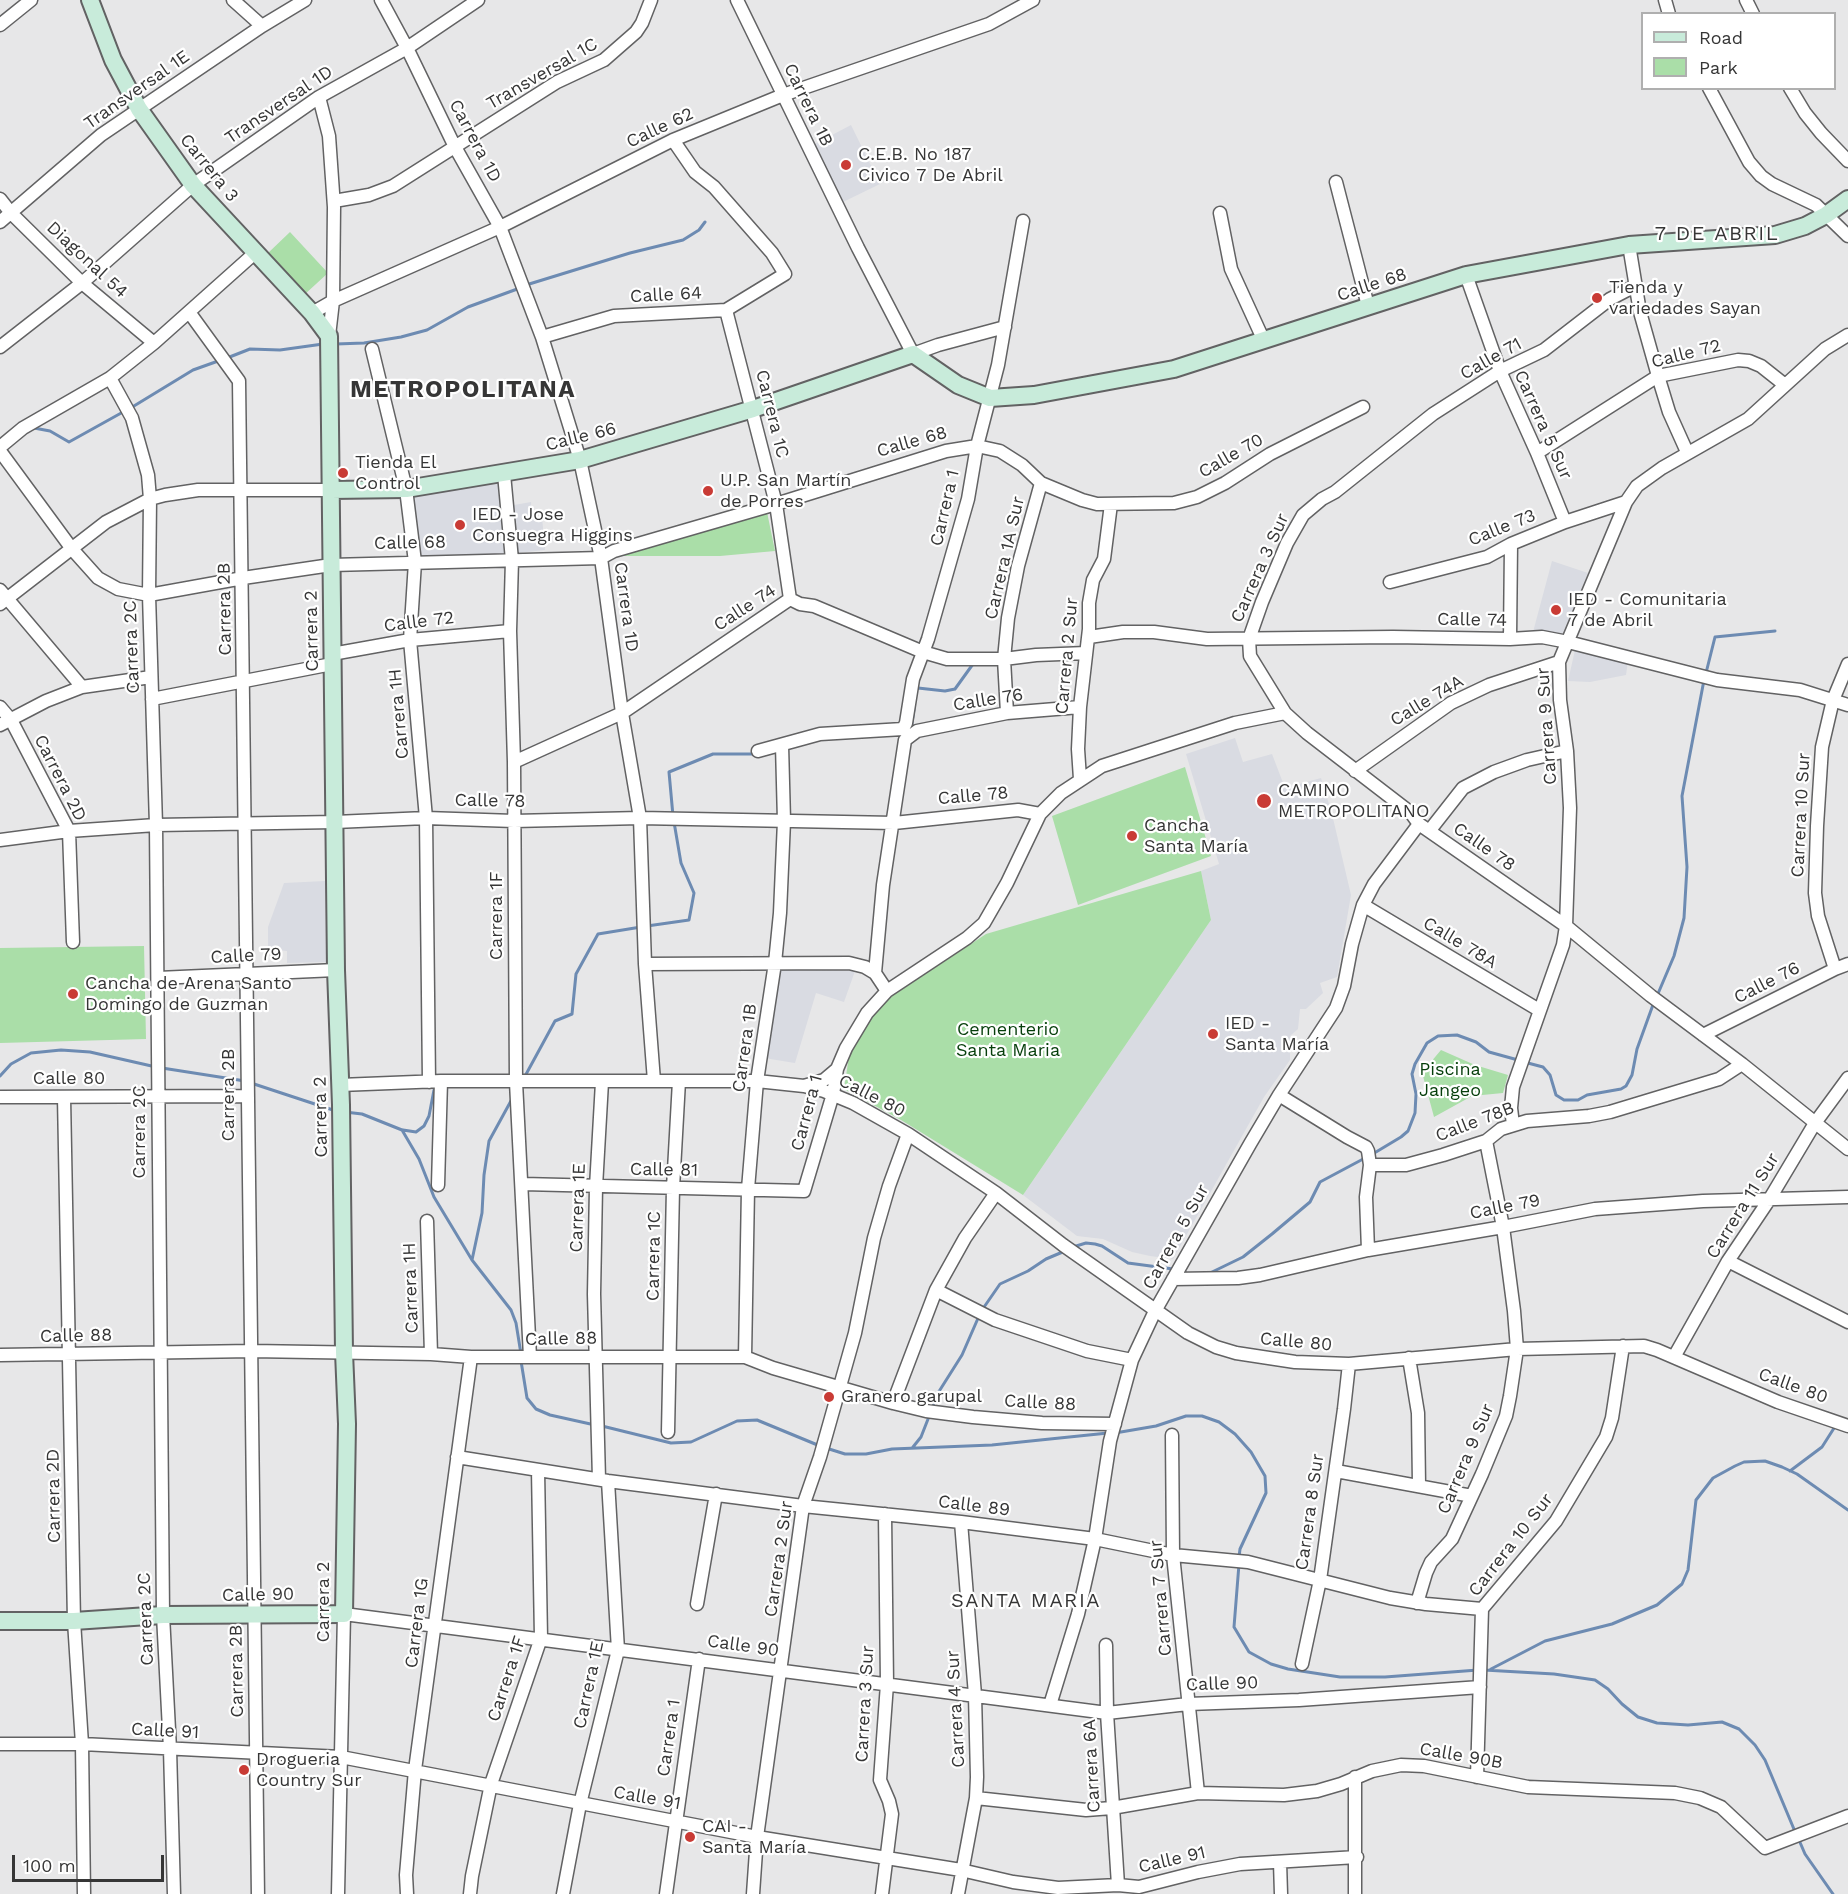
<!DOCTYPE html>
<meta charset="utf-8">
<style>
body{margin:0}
#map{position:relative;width:1848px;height:1894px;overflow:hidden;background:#e7e7e8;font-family:"Work Sans",sans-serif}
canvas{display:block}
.legend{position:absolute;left:1641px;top:12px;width:195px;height:78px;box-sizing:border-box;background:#fff;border:2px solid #afafaf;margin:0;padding:8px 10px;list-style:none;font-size:18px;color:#363636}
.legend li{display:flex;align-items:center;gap:12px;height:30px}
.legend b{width:30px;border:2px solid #afafaf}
.scale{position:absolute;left:12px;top:1855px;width:152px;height:27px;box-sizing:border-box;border:3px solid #363636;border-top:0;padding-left:8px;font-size:18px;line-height:21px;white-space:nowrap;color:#363636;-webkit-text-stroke:4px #fff;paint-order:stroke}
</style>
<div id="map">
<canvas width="1848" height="1894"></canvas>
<ul class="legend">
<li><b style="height:8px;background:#c8ebda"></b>Road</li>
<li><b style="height:16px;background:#aadea8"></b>Park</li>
</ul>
<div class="scale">100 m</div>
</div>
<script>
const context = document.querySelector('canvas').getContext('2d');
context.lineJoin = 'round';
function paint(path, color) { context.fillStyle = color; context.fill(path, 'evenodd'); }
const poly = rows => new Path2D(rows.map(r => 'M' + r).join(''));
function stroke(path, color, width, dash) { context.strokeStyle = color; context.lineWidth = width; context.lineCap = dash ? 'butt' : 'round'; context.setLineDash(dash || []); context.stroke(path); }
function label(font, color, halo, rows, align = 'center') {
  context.font = font + ' "Work Sans",sans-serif'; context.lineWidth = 4.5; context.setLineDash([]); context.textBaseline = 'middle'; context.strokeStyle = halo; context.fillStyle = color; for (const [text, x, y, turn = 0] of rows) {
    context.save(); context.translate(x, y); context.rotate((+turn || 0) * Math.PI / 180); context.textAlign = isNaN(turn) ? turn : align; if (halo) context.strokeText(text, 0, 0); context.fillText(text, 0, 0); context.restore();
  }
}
const built = poly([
 [851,125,880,184,841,203,813,145],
 [498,479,507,554,420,557,413,495],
 [531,502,532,517,542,517,545,550,517,553,514,505],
 [1552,561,1588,573,1562,635,1533,632],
 [1575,650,1628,661,1626,675,1590,682,1568,681],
 [1235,738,1243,762,1272,754,1285,788,1321,778,1332,814,1351,895,1337,977,1320,983,1323,993,1306,1009,1300,1009,1298,1029,1290,1036,1290,1060,1264,1097,1173,1259,1150,1256,1132,1252,1103,1239,1077,1236,1023,1195,1211,920,1201,871,1219,864,1186,754],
 [325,881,326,962,287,963,287,951,268,949,268,927,284,883],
 [777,969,855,971,844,1002,816,993,795,1063,764,1058]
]);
const green = poly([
 [290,232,328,273,304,295,267,254],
 [767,512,775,551,720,556,616,556],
 [1185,767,1211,856,1078,905,1052,816],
 [1201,871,1211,920,1023,1195,901,1120,844,1089,849,1056,863,1025,889,998,986,934],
 [144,946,146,1039,0,1043,0,948],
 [1441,1050,1475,1065,1508,1075,1503,1093,1472,1096,1434,1117,1423,1076,1430,1063]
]);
const stream = poly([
 [526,285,630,253,683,240,699,230,705,222],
 [336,344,364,343,401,337,427,330,468,307,520,288],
 [227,358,250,349,280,350,323,344],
 [129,409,193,370,221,360],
 [34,428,50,431,69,442,123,412],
 [1706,673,1715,637,1775,631],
 [915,690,918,688,945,691,955,689,973,664],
 [911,729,914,709],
 [673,816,669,772,713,754,757,754],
 [647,926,689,920,694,893,681,863,674,822],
 [1657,996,1674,956,1684,918,1687,867,1682,796,1704,680],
 [1524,1062,1543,1067,1550,1075,1556,1095,1564,1100,1578,1100,1587,1095,1621,1089,1626,1086,1632,1075,1637,1049,1654,1002],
 [162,1068,245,1081],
 [0,1076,11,1064,31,1053,61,1050,90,1052,156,1067],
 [524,1078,555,1021,572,1014,576,974,598,934,641,927],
 [251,1083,336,1111],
 [345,1112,362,1114,402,1130,419,1159,434,1197,472,1260,511,1310,516,1323,521,1354],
 [403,1130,416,1132,424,1126,429,1116,434,1090],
 [1371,1155,1401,1137,1408,1131,1415,1113,1416,1094,1412,1074,1415,1064,1427,1043,1438,1036,1457,1035,1476,1042,1489,1052,1518,1060],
 [1073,1247,1086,1243,1095,1244,1102,1246,1128,1263,1173,1269],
 [472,1260,482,1213,484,1175,489,1141,512,1099],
 [1210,1273,1243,1257,1272,1234,1310,1202,1320,1182,1365,1158],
 [982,1310,1000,1284,1028,1271,1046,1259,1065,1251],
 [521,1361,527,1398,536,1409,550,1415,595,1425],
 [932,1408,938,1393,962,1355,979,1316],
 [602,1426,671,1443,691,1442,737,1421,757,1420,820,1446],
 [1115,1433,1156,1426,1186,1416,1202,1416,1219,1422,1235,1434,1251,1452,1265,1476,1266,1493,1240,1549,1239,1557],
 [913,1447,921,1437,930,1414],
 [826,1448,845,1454,866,1454,892,1449,992,1445,1108,1433],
 [1790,1471,1822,1447,1836,1425],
 [1239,1564,1234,1627,1249,1652,1271,1664,1288,1669,1340,1677,1385,1677,1478,1670],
 [1491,1669,1545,1641,1612,1624,1657,1605,1682,1584,1688,1570,1696,1500,1713,1478,1735,1466,1744,1462,1765,1461,1782,1467,1797,1474,1848,1510],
 [1484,1670,1554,1674,1595,1680,1608,1689,1622,1704,1638,1717,1657,1723,1688,1725,1722,1722,1739,1729,1755,1745,1765,1760,1796,1834],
 [1799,1840,1805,1854,1833,1894]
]);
const street = poly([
 [233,0,262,26],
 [381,0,407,48,455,147,500,227,542,337,580,460,601,558,622,713,640,818,645,964,654,1081],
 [737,0,858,248,913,354,938,345,1005,327],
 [1665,0,1669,14],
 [1746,0,1753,14],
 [0,25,31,0],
 [1709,88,1749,162,1761,176,1772,184,1816,205,1848,236],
 [1790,88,1805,113,1821,133,1848,161],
 [319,97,329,136,334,207,333,301,329,336],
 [1336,182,1368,306],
 [0,199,11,213,82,283,154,343],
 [334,201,369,195,393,186,557,82,604,60,636,32,642,23,651,0],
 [1220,213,1231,269,1264,341],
 [0,222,101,135,262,26,305,0],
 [1629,245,1640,312,1658,376,1669,412,1687,452],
 [1466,275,1500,371,1537,453,1565,522],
 [1635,286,1610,299,1544,350,1500,371,1433,414,1335,492,1322,499,1303,515,1287,543,1262,602,1249,639,1250,656,1285,713,1307,733,1411,813,1419,824,1566,926,1651,996,1742,1064,1848,1149],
 [726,310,776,504,790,599],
 [189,312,239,381,258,1894],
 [312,313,333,301,500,227,673,140,783,95,989,24,1033,0],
 [542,337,614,316,726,310,785,274,772,253,714,187,695,172,673,140],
 [0,347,82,283,193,185,319,97,407,48,478,0],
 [372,349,406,489,415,562,410,640,426,818,429,1082],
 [110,378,132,418,148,475,150,499,149,595,156,825,163,1615,170,1749,174,1894],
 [0,447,23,428,110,378,154,343,256,252],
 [0,451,72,549,98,578,118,589,149,595,243,578,331,565,601,558,614,551,776,504,946,451,977,446,1000,451,1022,465,1041,483,1082,500,1097,504,1174,503,1197,497,1225,483,1270,454,1363,407],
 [1537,453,1658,376,1738,360,1749,361,1761,366,1785,385],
 [504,474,512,560,510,631,514,762,516,1082,530,1357],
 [1390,582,1487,557,1511,544,1565,522,1626,502],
 [0,590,82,687],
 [790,599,800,604,814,606,845,619,923,652,947,659,1004,659,1036,655,1086,653],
 [0,604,106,522,150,499,165,495,198,490,331,490],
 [1089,637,1123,632,1154,632,1207,639,1393,637,1510,639,1542,637,1568,642,1717,680,1800,690,1848,705],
 [1510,639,1511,544],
 [332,654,410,640,510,631],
 [152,699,332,664],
 [0,707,11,720,69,831,73,942],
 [1007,713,1004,659,1008,618,1018,566,1041,483],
 [0,725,46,701,82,687,151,677],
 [758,751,820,734,903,729,906,723,913,679,928,639,968,499,977,446,998,365,1023,221],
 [514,762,622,713,790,599],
 [1355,771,1451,703,1489,685,1559,662],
 [1080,779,1078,749,1080,707,1089,629,1089,603,1093,580,1104,559,1111,504],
 [1430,830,1463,788,1494,772,1527,760,1567,751],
 [0,840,69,831,156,825,335,822,426,818,514,821,640,818,894,823,1018,810,1040,814],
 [1363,905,1539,1010],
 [645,964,849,963,865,967,875,973],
 [1835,969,1818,916,1815,893,1817,826,1822,747,1833,700,1848,664],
 [158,978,336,970],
 [887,991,875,973,883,885,905,740,917,731,1007,713,1080,707],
 [1703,1035,1835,969,1848,964],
 [340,1085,441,1081,757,1081,804,1086,824,1091,853,1103,908,1134,996,1193,1063,1245,1188,1333,1216,1347,1236,1353,1295,1362,1349,1364,1517,1349,1644,1346,1657,1350,1778,1402,1848,1426],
 [804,1086,824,1080,837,1069],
 [1279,1095,1347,1137,1366,1147,1368,1151,1370,1165,1366,1197,1368,1250],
 [0,1097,247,1096],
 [64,1097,74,1621,82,1744,84,1894],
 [1513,1125,1511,1108,1513,1087,1563,945,1566,926,1570,808,1567,751,1560,700,1559,662,1626,502,1637,486,1662,468,1748,419,1825,349,1848,335],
 [1370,1165,1406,1165,1443,1155,1486,1141,1501,1129,1527,1121,1589,1116,1610,1112,1719,1079,1742,1064],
 [523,1184,804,1191,833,1094,837,1069,846,1048,867,1013,887,991,967,938,984,923,1007,883,1040,814,1061,793,1102,766,1235,723,1285,713],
 [438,1185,441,1081],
 [427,1221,431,1354],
 [1728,1261,1848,1322],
 [1173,1279,1238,1278,1260,1275,1368,1250,1503,1227,1595,1209,1703,1201,1848,1197],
 [936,1290,995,1320,1087,1351,1132,1360],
 [0,1355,252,1351,431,1354,471,1357,745,1357,773,1368,893,1403,926,1411,973,1417,1042,1423,1115,1424],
 [745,1357,748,1189,757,1081,775,963,780,913,784,821,782,745],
 [1674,1357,1728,1261,1769,1200,1815,1123,1848,1078],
 [1409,1358,1418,1413,1419,1485],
 [893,1403,936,1290,965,1238,996,1193],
 [668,1432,673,1188,679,1081],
 [1172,1435,1173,1555,1198,1793],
 [457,1457,608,1481,803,1506,961,1522,1095,1539,1173,1555,1248,1562,1390,1598,1426,1604,1482,1609],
 [1336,1471,1472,1496],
 [599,1479,594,1294,596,1187,602,1082],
 [1417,1603,1426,1573,1431,1562,1452,1539,1482,1474,1506,1416,1510,1396,1517,1349,1514,1311,1503,1227,1486,1141],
 [697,1604,716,1494],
 [1106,1645,1107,1713,1118,1885],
 [1302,1664,1320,1580,1344,1409,1349,1364],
 [1050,1705,1078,1614,1095,1539,1110,1441,1132,1360,1155,1311,1250,1144,1279,1095,1336,1008,1344,986,1352,944,1363,905,1374,884,1419,824],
 [0,1744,82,1744,341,1757,757,1837,961,1870,1013,1882,1058,1888,1118,1885,1139,1887,1198,1872,1240,1864,1357,1857],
 [1355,1777,1355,1894],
 [1477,1777,1482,1609,1556,1521,1606,1437,1612,1418,1623,1346],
 [976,1798,1086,1810,1112,1808,1198,1793,1284,1795,1317,1791,1341,1784,1372,1771,1401,1765,1424,1766,1528,1787,1675,1793,1700,1798,1721,1807,1765,1848,1848,1816],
 [1280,1862,1281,1894],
 [338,1894,344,1614,1107,1713,1188,1704,1299,1700,1480,1687],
 [407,1894,406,1875,415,1770,471,1357],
 [470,1894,472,1876,491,1784,541,1638,538,1470],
 [563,1894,580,1804,618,1650,608,1481],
 [666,1894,699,1659],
 [753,1894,757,1837,803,1506,820,1457,855,1333,874,1238,889,1186,908,1134],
 [882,1894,892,1814,889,1801,880,1780,887,1684,885,1514],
 [958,1894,976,1798,977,1777,975,1695,961,1522]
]);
const secondary = poly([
 [331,490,406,489,580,460,753,409,913,354,958,385,990,398,1034,395,1174,369,1466,275,1629,245,1775,235,1805,226,1826,215,1848,199],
 [0,1621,74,1621,163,1615,344,1614,347,1424,344,1352,341,1105,336,970,329,336,312,313,193,185,139,109,113,60,90,0]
]);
const markers = [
 [846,165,6,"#c93b35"],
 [1597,298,6,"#c93b35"],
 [343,473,6,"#c93b35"],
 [708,491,6,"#c93b35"],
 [460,525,6,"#c93b35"],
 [1556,610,6,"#c93b35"],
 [1264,801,8,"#c93b35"],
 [1132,836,6,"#c93b35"],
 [73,994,6,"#c93b35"],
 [1213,1034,6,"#c93b35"],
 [829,1397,6,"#c93b35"],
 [244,1770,6,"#c93b35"],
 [690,1837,6,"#c93b35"]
];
const streetNames = [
 ["Transversal 1C",542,74,-30],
 ["Transversal 1E",137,90,-35],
 ["Transversal 1D",279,105,-34],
 ["Carrera 1B",808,105,64],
 ["Calle 62",660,128,-25],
 ["Carrera 1D",475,141,62],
 ["Carrera 3",209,168,51],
 ["Diagonal 54",87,260,43],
 ["Calle 68",1372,285,-18],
 ["Calle 64",666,295,-3],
 ["Calle 72",1686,354,-14],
 ["Calle 71",1491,359,-29],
 ["Carrera 1C",772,414,76],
 ["Carrera 5 Sur",1543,425,66],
 ["Calle 66",581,437,-14],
 ["Calle 68",912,442,-16],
 ["Calle 70",1231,456,-30],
 ["Carrera 1",945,508,-77],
 ["Calle 73",1502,528,-22],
 ["Calle 68",410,543,-1],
 ["Carrera 1A Sur",1005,558,-77],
 ["Carrera 3 Sur",1260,568,-66],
 ["Carrera 1D",626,607,82],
 ["Calle 74",745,608,-33],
 ["Carrera 2B",225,609,-91],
 ["Calle 74",1472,620,1],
 ["Calle 72",419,622,-7],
 ["Carrera 2",312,631,-91],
 ["Carrera 2C",132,647,-92],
 ["Carrera 2 Sur",1067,656,-85],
 ["Calle 76",988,700,-9],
 ["Calle 74A",1427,701,-31],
 ["Carrera 1H",399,714,-95],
 ["Carrera 9 Sur",1547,726,-94],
 ["Carrera 2D",60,778,63],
 ["Calle 78",973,796,-5],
 ["Calle 78",490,801,1],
 ["Carrera 10 Sur",1801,815,-87],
 ["Calle 78",1484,847,35],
 ["Carrera 1F",497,916,-90],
 ["Calle 78A",1460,943,31],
 ["Calle 79",246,956,-3],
 ["Calle 76",1767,983,-27],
 ["Carrera 1B",745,1048,-82],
 ["Calle 80",69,1079],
 ["Carrera 2B",229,1095,-90],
 ["Calle 80",872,1096,27],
 ["Carrera 1",807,1113,-75],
 ["Carrera 2",321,1117,-91],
 ["Calle 78B",1475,1122,-21],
 ["Carrera 2C",140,1132,-90],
 ["Calle 81",664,1170,1],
 ["Carrera 11 Sur",1743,1206,-58],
 ["Calle 79",1505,1207,-11],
 ["Carrera 1E",578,1208,-88],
 ["Carrera 5 Sur",1176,1237,-61],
 ["Carrera 1C",654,1256,-89],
 ["Carrera 1H",411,1288,-92],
 ["Calle 88",76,1336,-1],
 ["Calle 88",561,1339,-1],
 ["Calle 80",1296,1342,5],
 ["Calle 80",1793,1386,20],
 ["Calle 88",1040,1403,3],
 ["Carrera 9 Sur",1466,1459,-67],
 ["Carrera 2D",54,1496,-91],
 ["Calle 89",974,1506,7],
 ["Carrera 8 Sur",1310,1512,-82],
 ["Carrera 10 Sur",1511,1545,-52],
 ["Carrera 2 Sur",779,1559,-82],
 ["Calle 90",258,1595,-1],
 ["Carrera 7 Sur",1161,1598,-95],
 ["Carrera 2",324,1602,-90],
 ["Carrera 2C",146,1619,-92],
 ["Carrera 1G",417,1623,-83],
 ["Calle 90",743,1646,8],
 ["Carrera 2B",237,1671,-91],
 ["Carrera 1F",507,1679,-72],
 ["Calle 90",1222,1684,-2],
 ["Carrera 1E",589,1685,-78],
 ["Carrera 3 Sur",865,1704,-87],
 ["Carrera 4 Sur",956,1709,-93],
 ["Calle 91",165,1731,3],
 ["Carrera 1",669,1738,-82],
 ["Calle 90B",1461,1756,10],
 ["Carrera 6A",1092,1766,-93],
 ["Calle 91",647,1798,10],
 ["Calle 91",1172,1860,-13]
];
const poiNames = [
 ["C.E.B. No 187",858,155],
 ["Civico 7 De Abril",858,176],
 ["Tienda y",1609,288],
 ["variedades Sayan",1609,309],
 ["Tienda El",355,463],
 ["Control",355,484],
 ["U.P. San Martín",720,481],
 ["de Porres",720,502],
 ["IED - Jose",472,515],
 ["Consuegra Higgins",472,536],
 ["IED - Comunitaria",1568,600],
 ["7 de Abril",1568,621],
 ["CAMINO",1278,791],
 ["METROPOLITANO",1278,812],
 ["Cancha",1144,826],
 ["Santa María",1144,847],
 ["Cancha de Arena Santo",85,984],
 ["Domingo de Guzman",85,1005],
 ["IED -",1225,1024],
 ["Santa María",1225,1045],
 ["Granero garupal",841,1397],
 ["Drogueria",256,1760],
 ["Country Sur",256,1781],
 ["CAI -",702,1827],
 ["Santa María",702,1848]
];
const parkNames = [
 ["Cementerio",1008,1030],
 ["Santa Maria",1008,1051],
 ["Piscina",1450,1070],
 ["Jangeo",1450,1091]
];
const neighbourhoodNames = [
 ["7 DE ABRIL",1717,234],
 ["SANTA MARIA",1026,1601]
];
const districtNames = [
 ["METROPOLITANA",463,390]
];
paint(built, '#d9dbe2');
paint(green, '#aadea8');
stroke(stream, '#6d8bb2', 3);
stroke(street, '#626263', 15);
stroke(secondary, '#626263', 20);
stroke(street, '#fff', 12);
stroke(secondary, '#c8ebda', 16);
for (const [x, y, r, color] of markers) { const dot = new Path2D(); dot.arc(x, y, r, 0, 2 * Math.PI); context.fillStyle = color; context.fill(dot); stroke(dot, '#fff', 2); }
label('18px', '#363636', '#fff', streetNames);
label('18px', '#363636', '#fff', poiNames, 'left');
label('18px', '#063f0b', '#fff', parkNames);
context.letterSpacing = '1.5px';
label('20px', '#363636', '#fff', neighbourhoodNames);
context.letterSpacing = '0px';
context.letterSpacing = '1.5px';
label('bold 24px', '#363636', '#fff', districtNames);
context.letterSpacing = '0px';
</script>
